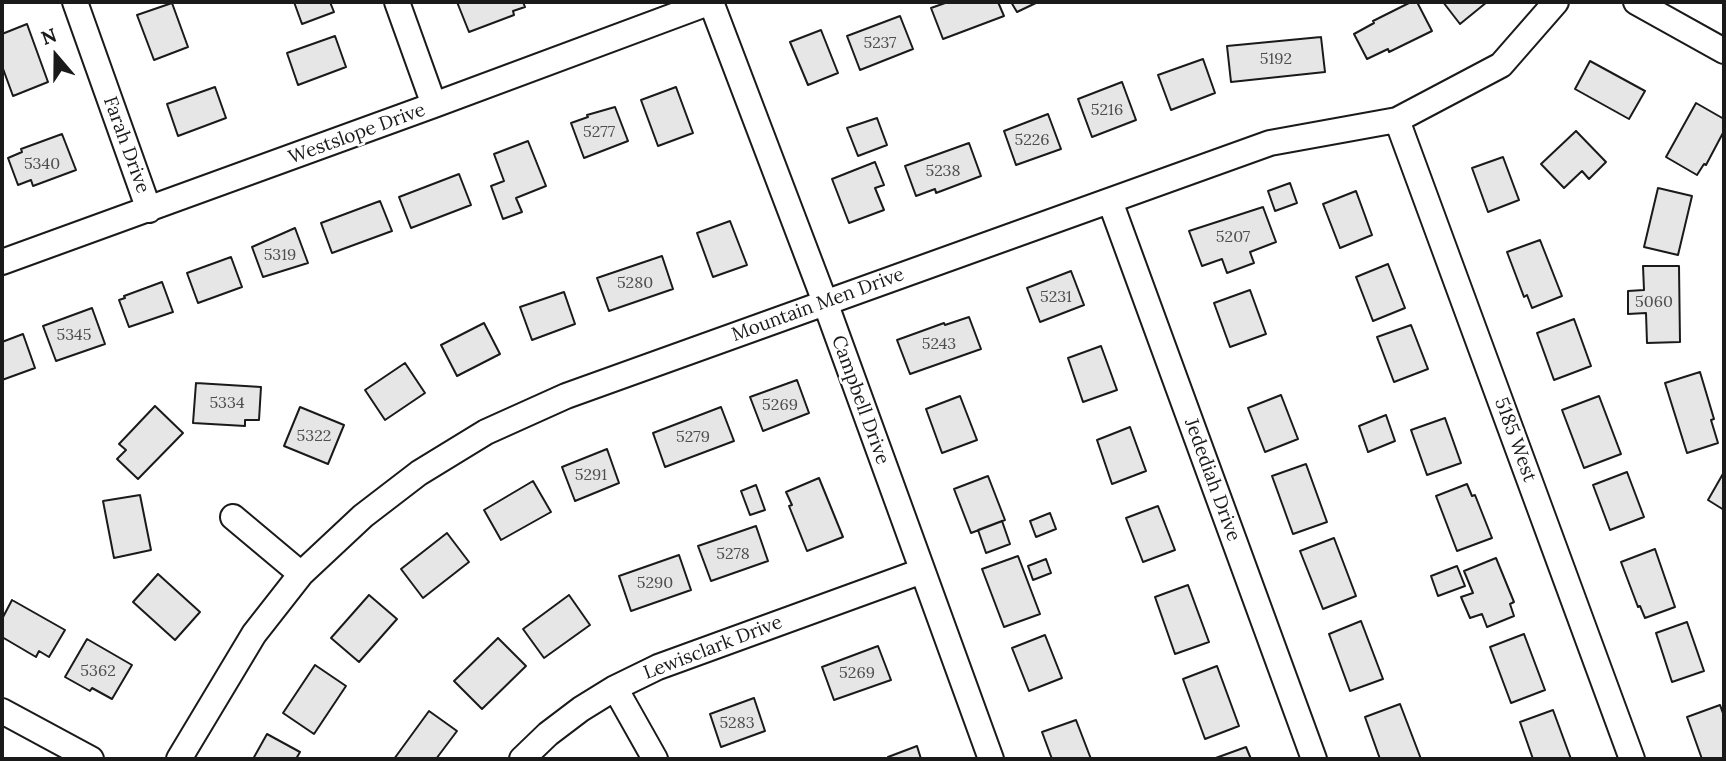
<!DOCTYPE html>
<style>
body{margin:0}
#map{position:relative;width:1726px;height:761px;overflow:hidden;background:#fff;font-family:Lora,serif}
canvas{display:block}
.frame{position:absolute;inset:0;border:4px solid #1a1a1a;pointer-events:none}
.north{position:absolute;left:21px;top:21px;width:70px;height:70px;-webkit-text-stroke:5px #fff;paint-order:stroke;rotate:340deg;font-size:19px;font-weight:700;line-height:28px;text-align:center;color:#1a1a1a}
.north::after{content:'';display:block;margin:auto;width:24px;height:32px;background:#1a1a1a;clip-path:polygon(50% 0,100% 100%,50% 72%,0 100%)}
</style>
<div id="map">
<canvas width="1726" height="761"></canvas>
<div class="frame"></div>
<div class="north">N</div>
</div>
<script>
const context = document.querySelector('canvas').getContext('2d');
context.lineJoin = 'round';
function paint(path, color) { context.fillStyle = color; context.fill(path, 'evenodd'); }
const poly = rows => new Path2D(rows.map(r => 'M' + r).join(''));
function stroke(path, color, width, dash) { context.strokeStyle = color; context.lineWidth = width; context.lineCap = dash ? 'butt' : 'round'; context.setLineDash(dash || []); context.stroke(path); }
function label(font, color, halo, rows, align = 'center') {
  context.font = font + ' Lora,serif'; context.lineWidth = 5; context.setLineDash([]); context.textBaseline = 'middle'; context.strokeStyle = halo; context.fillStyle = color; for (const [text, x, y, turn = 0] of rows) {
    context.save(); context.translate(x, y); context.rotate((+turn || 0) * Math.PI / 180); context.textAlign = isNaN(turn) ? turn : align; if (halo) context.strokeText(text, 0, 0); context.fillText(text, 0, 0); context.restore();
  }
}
const building = poly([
 [294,2,330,2,334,12,302,24,294,2],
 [457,2,523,2,525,7,513,11,514,15,469,32,457,2],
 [948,2,998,2,1004,16,943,39,931,8,948,2],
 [1011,2,1038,2,1017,12,1011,2],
 [1411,2,1417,2,1432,31,1389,52,1388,49,1367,59,1354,34,1374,23,1373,21,1411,2],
 [1443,2,1487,2,1460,24,1443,2],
 [172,3,188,47,154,60,137,15,172,3],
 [900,16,913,49,860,70,847,36,900,16],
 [27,24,48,82,13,96,2,66,2,34,27,24],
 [821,30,838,73,808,85,790,42,821,30],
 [335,36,346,67,298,85,287,53,335,36],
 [1321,37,1325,72,1231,82,1227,46,1321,37],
 [1203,59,1215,93,1171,110,1158,75,1203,59],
 [1590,61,1645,91,1629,119,1575,89,1590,61],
 [1122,82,1136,120,1092,137,1078,99,1122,82],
 [215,87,226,118,178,136,167,104,215,87],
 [676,87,693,133,658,146,641,100,676,87],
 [1696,103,1724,119,1724,131,1706,165,1704,164,1697,175,1666,157,1696,103],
 [615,107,628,141,584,158,571,123,588,117,587,115,615,107],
 [1048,114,1061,149,1016,165,1004,131,1048,114],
 [877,118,887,145,858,156,847,128,877,118],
 [1576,131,1606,162,1589,179,1582,171,1564,188,1541,164,1576,131],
 [62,134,76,170,33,186,31,180,18,185,8,158,22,152,21,149,62,134],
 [528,141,546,186,516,198,522,212,503,219,491,186,504,181,494,154,528,141],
 [969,143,981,176,936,193,935,189,916,196,905,166,969,143],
 [1503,157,1519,200,1488,212,1472,168,1503,157],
 [875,162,884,185,875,188,884,210,849,223,832,179,875,162],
 [459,174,471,205,411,228,399,197,459,174],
 [1290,183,1297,203,1275,211,1268,191,1290,183],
 [1658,188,1692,196,1678,255,1644,247,1658,188],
 [1356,191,1372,235,1340,248,1323,204,1356,191],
 [380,201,392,231,332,253,321,223,380,201],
 [1263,207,1276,242,1250,252,1254,263,1227,273,1222,259,1202,266,1189,231,1263,207],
 [730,221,747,265,713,277,697,233,730,221],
 [295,228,308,263,263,277,252,247,295,228],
 [1540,240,1562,296,1532,308,1527,295,1524,297,1507,252,1540,240],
 [662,256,673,289,609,311,597,278,662,256],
 [231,257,242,287,198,303,187,273,231,257],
 [1388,264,1405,308,1373,321,1356,277,1388,264],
 [1643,266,1679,266,1680,342,1647,343,1646,313,1628,314,1628,291,1644,290,1643,266],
 [1071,271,1084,305,1040,322,1027,288,1071,271],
 [162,282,173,312,129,327,119,300,125,298,124,296,162,282],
 [1250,290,1266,334,1230,347,1214,303,1250,290],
 [564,292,575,324,532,340,520,307,564,292],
 [92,308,105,344,56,361,43,326,92,308],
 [969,317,981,349,910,374,897,340,944,323,945,325,969,317],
 [1574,319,1591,366,1554,380,1537,333,1574,319],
 [484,323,500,354,457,376,441,345,484,323],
 [1411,325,1428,369,1394,382,1377,337,1411,325],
 [23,334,35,368,2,380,2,342,23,334],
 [1101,346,1117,390,1083,402,1068,358,1101,346],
 [405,363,425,393,385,420,365,390,405,363],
 [1700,372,1714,419,1711,420,1718,443,1687,453,1665,383,1700,372],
 [797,380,809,413,763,431,750,397,797,380],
 [196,383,261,387,259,420,245,420,245,426,193,423,196,383],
 [1281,395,1298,439,1265,452,1248,408,1281,395],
 [960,396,977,440,942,453,926,409,960,396],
 [1599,396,1621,454,1584,468,1562,410,1599,396],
 [155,406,183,433,138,479,117,459,126,450,119,444,155,406],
 [300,407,344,425,328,464,284,446,300,407],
 [721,407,734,441,665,467,653,433,721,407],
 [1386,415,1395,441,1368,452,1359,426,1386,415],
 [1445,418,1461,463,1427,475,1411,430,1445,418],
 [1130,427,1146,471,1112,484,1097,440,1130,427],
 [607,449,619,483,575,501,562,467,607,449],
 [1306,464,1327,522,1293,534,1272,476,1306,464],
 [1627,472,1644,517,1610,530,1593,485,1627,472],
 [1724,472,1724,510,1708,500,1724,472],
 [988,476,1005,520,971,533,954,489,988,476],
 [819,478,843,537,807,551,789,506,792,505,786,492,819,478],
 [533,481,551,512,501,540,484,510,533,481],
 [1467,484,1472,496,1475,495,1492,538,1457,551,1436,496,1467,484],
 [756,485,765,510,750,515,741,491,756,485],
 [140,495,151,550,114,558,103,501,140,495],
 [1158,506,1175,550,1143,562,1126,518,1158,506],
 [1050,513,1056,529,1036,537,1030,521,1050,513],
 [1002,521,1010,544,986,553,978,530,1002,521],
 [756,526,768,561,711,581,698,546,756,526],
 [447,533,469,562,423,598,401,569,447,533],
 [1334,538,1356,596,1323,609,1300,551,1334,538],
 [1655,549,1675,607,1645,618,1640,606,1638,607,1621,562,1655,549],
 [679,555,691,590,631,611,619,576,679,555],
 [1018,556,1040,614,1004,627,982,569,1018,556],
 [1496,558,1514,602,1510,604,1514,616,1487,627,1482,614,1470,618,1461,597,1473,593,1464,571,1496,558],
 [1046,559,1051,573,1033,580,1028,566,1046,559],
 [1457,566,1465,586,1438,596,1431,576,1457,566],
 [158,574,200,612,175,640,133,602,158,574],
 [1188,585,1209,642,1175,654,1155,597,1188,585],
 [369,595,397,619,359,662,331,638,369,595],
 [569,595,590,625,544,658,523,629,569,595],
 [12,600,65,630,49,657,39,651,36,657,2,637,2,619,12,600],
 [1361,621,1383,679,1350,691,1329,634,1361,621],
 [1687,622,1704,671,1672,682,1656,633,1687,622],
 [1524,634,1545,690,1511,703,1490,647,1524,634],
 [1045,635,1062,678,1029,691,1012,648,1045,635],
 [498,638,526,666,482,709,454,681,498,638],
 [87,639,132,665,112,699,92,688,90,691,65,677,87,639],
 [878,646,891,680,834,700,822,667,878,646],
 [315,665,346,686,314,734,283,713,315,665],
 [1217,666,1239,726,1205,739,1183,679,1217,666],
 [754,698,765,731,721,747,710,714,754,698],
 [1400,704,1421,759,1380,759,1365,717,1400,704],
 [1720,705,1724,716,1724,759,1702,759,1687,717,1720,705],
 [1553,710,1571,759,1533,759,1520,722,1553,710],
 [429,711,457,731,436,759,394,759,429,711],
 [1076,720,1091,759,1052,759,1042,732,1076,720],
 [267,734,300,752,296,759,253,759,267,734],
 [917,746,921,759,888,759,888,757,917,746],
 [1246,747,1251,759,1213,759,1246,747]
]);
const minor = poly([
 [75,2,149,210],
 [397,2,434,105],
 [711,2,825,302,991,759],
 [1636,2,1724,51],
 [1397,120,1632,759],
 [1110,201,1314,759],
 [2,262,434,105,711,2],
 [233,517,301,574],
 [615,688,655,759],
 [2,711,91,759],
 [179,759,254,634,301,574,363,516,419,473,486,432,566,396,1270,143,1397,120,1501,65,1556,2],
 [522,759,548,734,581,709,615,688,658,667,922,571]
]);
const numberNames = [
 ["5237",880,43],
 ["5192",1276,59],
 ["5216",1107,110],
 ["5277",599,132],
 ["5226",1032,140],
 ["5340",42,164],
 ["5238",943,171],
 ["5207",1233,237],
 ["5319",280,255],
 ["5280",635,283],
 ["5231",1056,297],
 ["5060",1654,302],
 ["5345",74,335],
 ["5243",939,344],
 ["5334",227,403],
 ["5269",780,405],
 ["5322",314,436],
 ["5279",693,437],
 ["5291",591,475],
 ["5278",733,554],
 ["5290",655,583],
 ["5362",98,671],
 ["5269",857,673],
 ["5283",737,723]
];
const streetNames = [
 ["Westslope Drive",357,134,-20],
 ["Farah Drive",126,145,70],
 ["Mountain Men Drive",818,305,-20],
 ["Campbell Drive",860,400,70],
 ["5185 West",1515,440,70],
 ["Jedediah Drive",1212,480,70],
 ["Lewisclark Drive",713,648,-21]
];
paint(building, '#e6e6e6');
stroke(building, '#1a1a1a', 2);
stroke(minor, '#1a1a1a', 28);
stroke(minor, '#fff', 24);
label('16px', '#4d4d4d', null, numberNames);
label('19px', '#1a1a1a', '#fff', streetNames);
</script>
